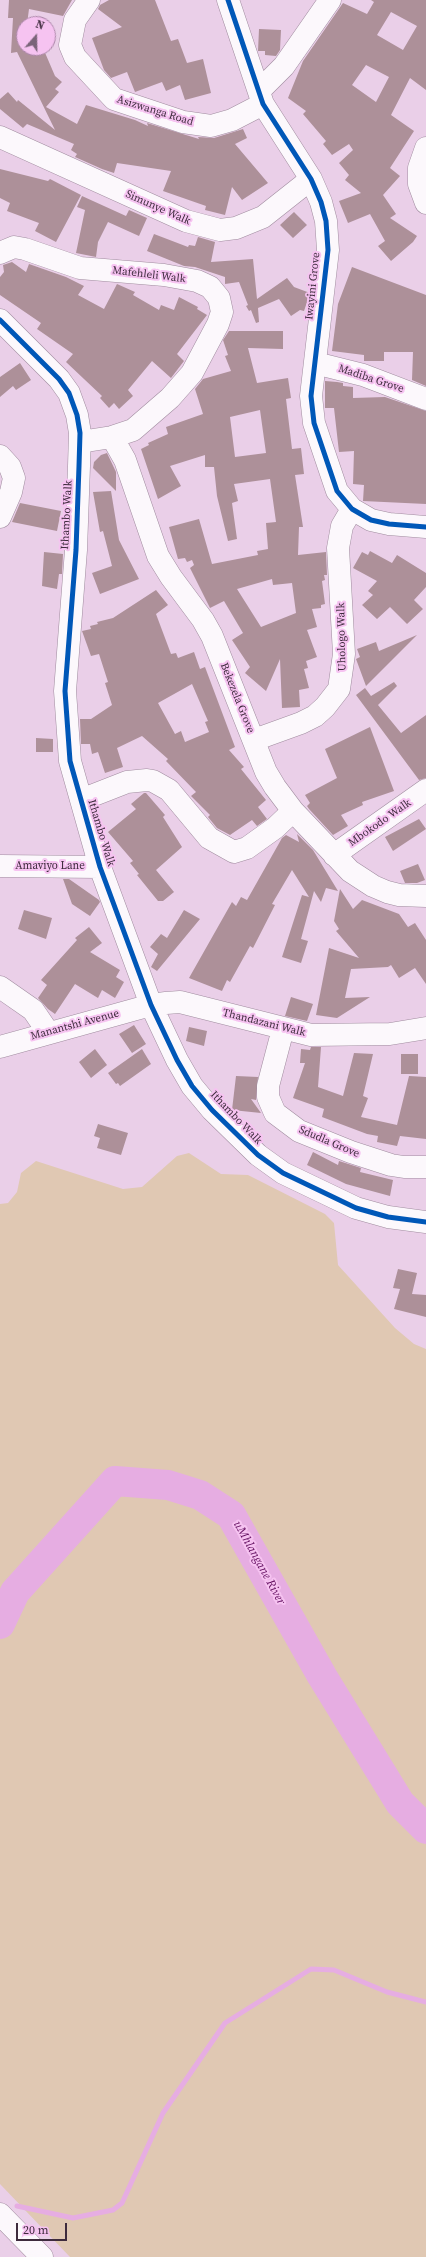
<!DOCTYPE html>
<style>
body{margin:0}
#map{position:relative;width:426px;height:2257px;overflow:hidden;background:#eacfe8;font-family:"Source Serif 4",serif}
canvas{display:block}
.north{position:absolute;left:16px;top:16px;width:40px;height:40px;box-sizing:border-box;background:#f6c3f1;border:1px solid #ac86a9;border-radius:50%;rotate:20deg;font-size:11px;font-weight:700;line-height:16px;text-align:center;color:#3e2b3d}
.north::after{content:'';display:block;margin:auto;width:14px;height:18px;background:#7a6479;clip-path:polygon(50% 0,100% 100%,50% 72%,0 100%)}
.scale{position:absolute;left:16px;top:2223px;width:51px;height:18px;box-sizing:border-box;border:2px solid #3e2b3d;border-top:0;padding-left:5px;font-size:12px;line-height:14px;white-space:nowrap;color:#3e2b3d;-webkit-text-stroke:3px #f6c3f1;paint-order:stroke}
</style>
<div id="map">
<canvas width="426" height="2257"></canvas>
<div class="north">N</div>
<div class="scale">20 m</div>
</div>
<script>
const context = document.querySelector('canvas').getContext('2d');
context.lineJoin = 'round';
function paint(path, color) { context.fillStyle = color; context.fill(path, 'evenodd'); }
const poly = rows => new Path2D(rows.map(r => 'M' + r).join(''));
function stroke(path, color, width, dash) { context.strokeStyle = color; context.lineWidth = width; context.lineCap = dash ? 'butt' : 'round'; context.setLineDash(dash || []); context.stroke(path); }
function label(font, color, halo, rows, align = 'center') {
  context.font = font + ' "Source Serif 4",serif'; context.lineWidth = 4; context.setLineDash([]); context.textBaseline = 'middle'; context.strokeStyle = halo; context.fillStyle = color; for (const [text, x, y, turn = 0] of rows) {
    context.save(); context.translate(x, y); context.rotate((+turn || 0) * Math.PI / 180); context.textAlign = isNaN(turn) ? turn : align; if (halo) context.strokeText(text, 0, 0); context.fillText(text, 0, 0); context.restore();
  }
}
const green = poly([
 [189,1153,221,1174,248,1175,325,1214,334,1223,338,1265,395,1328,414,1344,426,1349,426,2257,70,2257,0,2184,0,1204,8,1203,17,1192,21,1173,36,1161,123,1189,142,1187,177,1156]
]);
const stream = poly([
 [17,2206,73,2218,113,2210,122,2203,163,2113,225,2023,311,1969,334,1970,387,1992,426,2002]
]);
const river = poly([
 [0,1624,15,1592,115,1481,168,1485,200,1495,231,1515,322,1676,400,1803,426,1829]
]);
const building = poly([
 [9,0,72,0,63,16,29,9,27,24,24,24,24,48,43,48,55,76,62,82,55,89,59,92,46,107,77,124,86,105,135,120,148,126,147,123,199,139,198,137,214,138,243,129,247,138,235,144,268,183,242,200,232,187,225,215,205,210,206,206,163,191,171,171,117,163,114,173,102,169,75,157,77,154,71,150,74,144,27,124,23,128,0,109,0,99,8,92,17,102,18,100,55,130,17,52,11,53,13,18,8,18],
 [109,0,155,0,171,41,178,39,187,63,203,59,211,93,185,100,180,85,166,91,162,82,135,92,127,72,111,78,104,70,92,38,122,27,98,9,100,5],
 [371,0,426,0,426,90,410,78,391,115,414,131,390,168,400,176,383,195,396,214,390,218,417,236,413,242,391,261,378,246,385,241,370,214,348,223,339,201,361,193,345,180,349,175,339,163,353,150,349,144,332,155,323,144,326,141,303,114,306,111,288,98,303,61,343,3,367,14,374,2],
 [391,12,417,26,403,50,377,35],
 [366,65,389,77,376,102,352,85],
 [259,29,281,30,280,50,276,56,265,55,265,51,258,51],
 [0,169,48,181,50,179,81,195,56,242,35,231,39,223,7,211,10,203,0,198],
 [82,196,126,216,129,210,147,218,139,236,108,222,98,242,96,257,76,253,85,210,77,207],
 [294,212,307,225,293,238,280,225],
 [154,234,188,247,189,245,195,246,198,237,215,242,211,262,253,259,257,299,287,278,294,287,310,293,304,311,300,310,291,316,279,299,258,308,259,322,256,323,251,310,249,311,246,306,248,305,239,282,225,284,225,277,195,267,184,266,147,251],
 [12,262,26,272,29,264,66,277,84,286,78,295,104,309,117,284,135,292,133,295,159,310,161,305,174,310,179,297,198,307,197,309,207,315,177,354,184,361,171,378,152,361,128,390,133,396,119,409,114,403,109,408,100,398,102,396,66,362,73,354,37,329,41,323,0,295,0,277,4,272,3,265],
 [352,267,426,295,426,386,412,380,413,352,384,352,384,361,364,361,364,355,332,351,338,304],
 [229,331,283,331,283,349,248,348,257,383,288,378,291,398,286,399,292,449,301,448,304,474,295,475,303,527,299,527,298,555,326,552,327,575,324,575,325,580,322,581,325,604,321,605,321,608,312,609,317,627,307,630,317,657,306,661,308,668,304,669,309,688,299,690,300,707,282,708,280,659,266,691,245,673,250,667,232,640,243,633,224,601,210,608,190,568,194,565,192,560,187,562,185,558,178,559,169,527,199,519,212,564,258,555,257,551,268,549,266,523,276,522,270,479,234,484,238,501,232,503,237,539,228,541,217,496,214,467,205,467,205,455,170,466,181,486,158,499,141,449,149,445,148,443,168,434,166,427,203,414,195,389,203,379,231,371,225,356,228,355,223,340],
 [260,410,266,453,235,457,230,417],
 [272,579,273,585,292,583,296,613,261,627,237,589],
 [20,363,31,380,16,390,13,386,0,397,0,377],
 [325,381,337,382,343,383,343,386,353,387,353,398,385,397,426,411,426,504,363,501,364,485,353,484,354,451,339,452,334,408,325,408],
 [107,453,116,472,116,491,93,468,94,462,101,455],
 [111,491,119,540,139,579,100,594,92,573,112,566,103,531,100,532,93,492],
 [20,503,61,511,57,531,12,522],
 [370,551,392,563,397,555,426,573,426,587,414,600,423,609,407,624,390,607,377,619,362,605,373,595,368,591,377,581,353,568,362,552,368,555],
 [44,552,63,554,62,574,59,574,57,589,42,586],
 [156,590,168,605,156,614,171,654,176,653,178,658,194,652,200,669,205,667,235,747,229,750,244,767,241,769,266,800,258,807,267,819,257,826,252,820,230,835,217,828,208,817,210,815,191,796,196,792,166,761,168,759,142,736,117,748,123,767,105,773,98,752,92,754,90,744,81,744,80,719,91,719,112,705,105,683,108,682,99,654,91,656,82,631,91,629,90,626,98,624,97,622,113,618],
 [192,684,208,721,205,722,209,732,185,742,181,731,175,734,158,703],
 [417,635,366,686,356,659,360,657,357,649,376,642,379,651],
 [394,682,397,686,378,705,401,733,426,715,426,778,419,780,356,695,365,688,371,696],
 [370,727,394,791,362,802,363,805,341,815,348,826,333,835,309,809,307,806,310,803,305,795,337,778,325,749],
 [36,738,53,739,53,752,36,752],
 [144,793,146,793,165,815,163,817,182,847,156,870,174,892,163,901,158,901,137,875,139,874,130,863,133,861,108,832,136,809,131,804],
 [419,819,426,829,393,851,385,837],
 [297,834,313,850,338,891,326,888,321,902,314,891,301,939,308,941,301,963,282,957,302,895,309,897,292,870,272,904,275,905,253,948,250,946,230,982,227,980,222,991,189,978,232,902,236,906,241,897,247,900,282,838,286,835,299,842],
 [418,864,425,880,417,883,405,883,400,871],
 [63,879,69,879,99,900,100,902,90,916,72,904],
 [340,889,353,909,362,900,399,914,408,927,415,923,426,940,426,984,415,968,399,978,391,965,388,967,351,969,345,998,370,997,337,1018,316,1015,329,948,359,958,336,931,339,929,334,921],
 [24,910,52,918,46,939,18,929],
 [184,910,200,919,157,971,151,967,158,954,150,947,161,934,167,938],
 [89,927,102,943,90,952,120,970,116,977,124,982,115,998,102,990,98,998,75,984,55,1014,48,1009,38,998,47,985,41,980,77,940,75,938],
 [291,997,313,1004,307,1021,285,1016],
 [134,1025,146,1044,132,1053,119,1034],
 [189,1027,207,1031,204,1046,186,1041],
 [311,1047,321,1047,318,1087,343,1096,354,1053,373,1054,363,1096,368,1098,361,1117,397,1125,409,1076,426,1077,426,1139,400,1136,397,1146,377,1142,378,1136,367,1134,322,1117,324,1109,293,1098,305,1063,300,1063,301,1049,310,1050],
 [95,1049,107,1065,91,1078,79,1062],
 [142,1049,151,1064,120,1086,118,1083,116,1084,108,1073],
 [401,1054,418,1054,418,1074,401,1074],
 [236,1076,258,1077,256,1100,251,1099,261,1113,232,1110],
 [98,1124,128,1133,121,1155,97,1148,100,1138,94,1136],
 [313,1152,338,1165,339,1161,361,1168,360,1172,393,1180,390,1196,346,1184,307,1165],
 [398,1269,417,1273,412,1294,426,1295,426,1317,394,1309,400,1289,393,1288]
]);
const minor = poly([
 [89,0,75,20,70,45,75,57,114,99,183,122,211,126,232,120,263,104],
 [228,0,263,104,311,179,321,202,326,221,328,250,311,396,314,423,337,491,352,509,371,520,389,524,426,527],
 [259,91,284,66,330,0],
 [0,137,186,221,220,230,236,228,263,217,311,179],
 [426,148,419,168,419,184,426,203],
 [0,253,14,247,25,249,80,268,164,275,197,281,210,287,219,298,222,312,218,324,192,373,170,398,133,430,112,437,80,442],
 [0,320,59,379,69,393,77,415,80,433,79,466,76,550,65,691,70,761,100,867,151,1005,177,1060,192,1086,212,1110,258,1155,283,1173,356,1208,388,1217,426,1222],
 [315,363,363,375,426,399],
 [112,437,125,460,158,556,171,577,203,620,212,636,266,772,275,787,293,811,350,871,373,886,387,892,399,895,426,896],
 [0,456,10,467,14,478,11,492,0,517],
 [254,740,301,723,315,716,325,707,339,689,344,654,338,548,342,526,352,509],
 [81,800,127,782,147,780,153,781,169,790,209,838,234,852,247,848,275,828,293,811],
 [334,855,426,790],
 [0,866,100,867],
 [0,987,33,1010,48,1032],
 [283,1029,268,1086,268,1097,275,1113,299,1131,351,1152,391,1165,404,1167,426,1167],
 [0,1047,151,1005,166,1003,180,1002,311,1035,390,1034,426,1028]
]);
const major = poly([
 [0,2214,42,2257]
]);
const cycleway = poly([
 [228,0,263,104,311,179,321,202,326,221,328,250,311,396,314,423,337,491,352,509,371,520,389,524,426,527],
 [0,320,59,379,69,393,77,415,80,433,79,466,76,550,65,691,70,761,100,867,151,1005,177,1060,192,1086,212,1110,258,1155,283,1173,356,1208,388,1217,426,1222]
]);
const streetNames = [
 ["Asizwanga Road",155,111,17],
 ["Simunye Walk",158,208,24],
 ["Mafehleli Walk",149,275,7],
 ["Iwayini Grove",313,286,-84],
 ["Madiba Grove",371,379,18],
 ["Ithambo Walk",67,515,-87],
 ["Uhologo Walk",342,637,-91],
 ["Bekezela Grove",237,698,68],
 ["Mbokodo Walk",380,823,-35],
 ["Ithambo Walk",101,833,73],
 ["Amaviyo Lane",50,866],
 ["Thandazani Walk",264,1023,14],
 ["Manantshi Avenue",75,1025,-15],
 ["Ithambo Walk",236,1118,46],
 ["Sdudla Grove",329,1142,23]
];
const waterNames = [
 ["uMhlangane River",259,1563,61]
];
paint(green, '#e0c8b3');
stroke(stream, '#e6ade2', 5);
stroke(river, '#e6ade2', 30);
paint(building, '#ad9099');
stroke(minor, '#a08c9f', 23);
stroke(major, '#a08c9f', 23);
stroke(minor, '#fcf8fc', 22);
stroke(major, '#fcf8fc', 22);
stroke(cycleway, '#0057b8', 5);
label('11px', '#3e2b3d', '#f6c3f1', streetNames);
label('italic 12px', '#651162', '#f6c3f1', waterNames);
</script>
